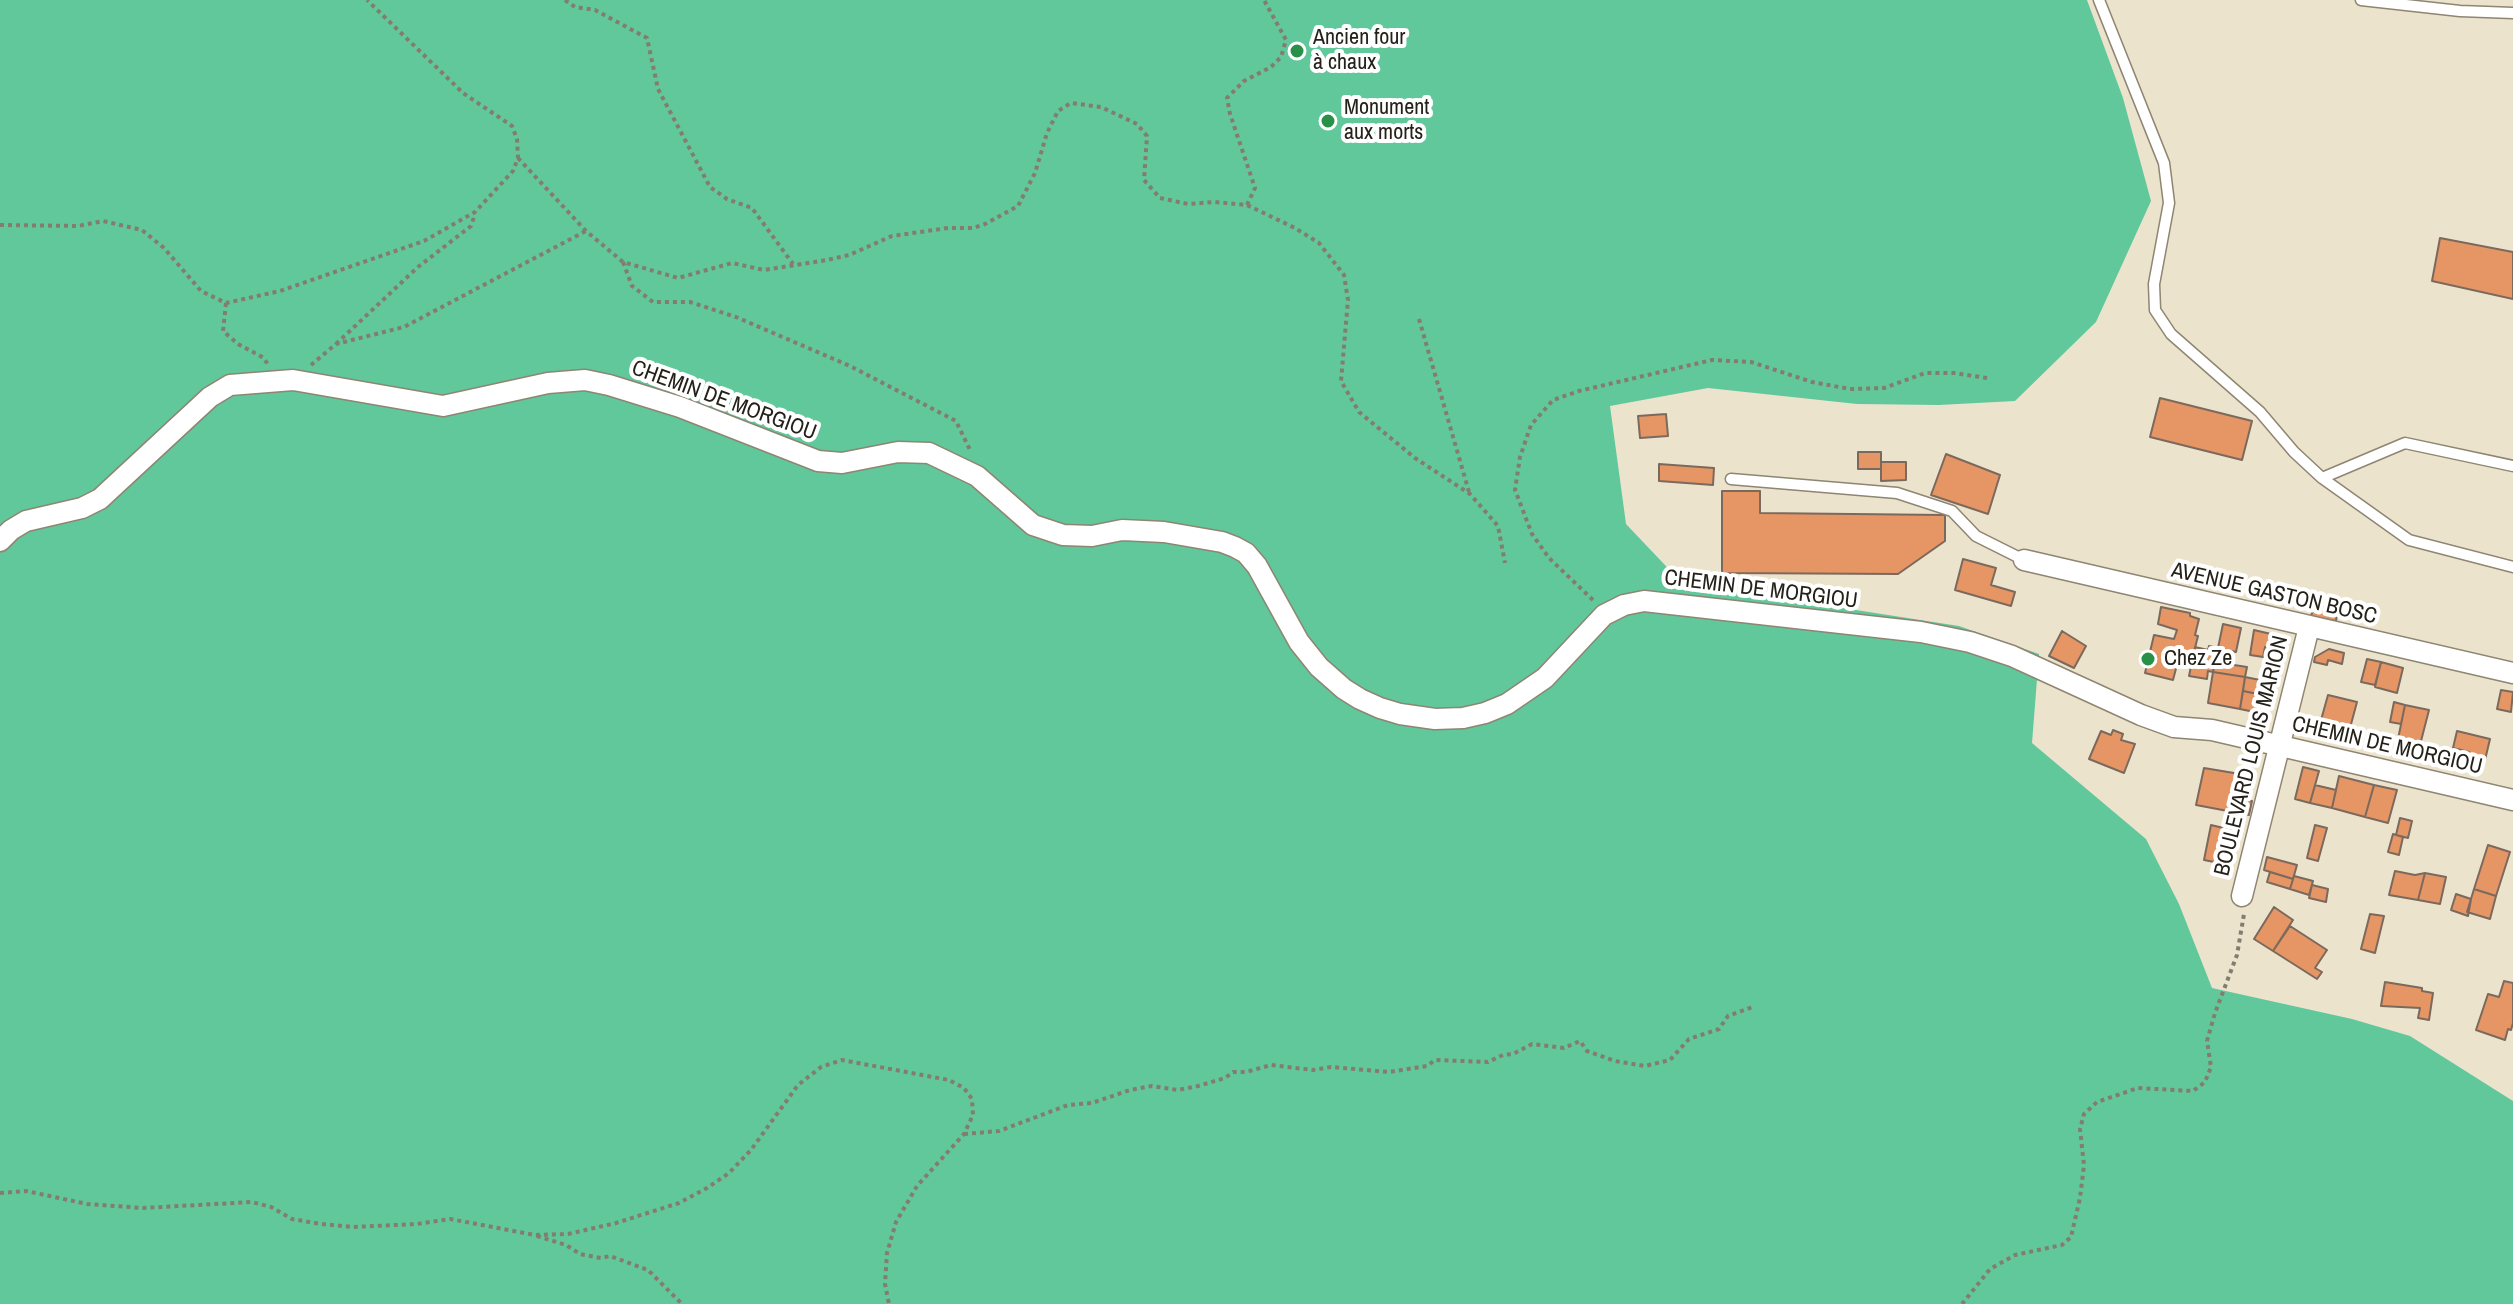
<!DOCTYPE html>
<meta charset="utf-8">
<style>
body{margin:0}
canvas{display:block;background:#ece3cd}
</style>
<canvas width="2513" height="1304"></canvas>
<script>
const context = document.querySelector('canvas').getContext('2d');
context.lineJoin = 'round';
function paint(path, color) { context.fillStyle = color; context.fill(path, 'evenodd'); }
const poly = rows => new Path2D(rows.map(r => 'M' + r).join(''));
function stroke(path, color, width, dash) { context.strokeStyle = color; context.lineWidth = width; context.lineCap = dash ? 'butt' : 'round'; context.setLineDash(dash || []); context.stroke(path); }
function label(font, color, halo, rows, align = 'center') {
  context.font = font + ' "Archivo Narrow",sans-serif'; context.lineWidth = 8; context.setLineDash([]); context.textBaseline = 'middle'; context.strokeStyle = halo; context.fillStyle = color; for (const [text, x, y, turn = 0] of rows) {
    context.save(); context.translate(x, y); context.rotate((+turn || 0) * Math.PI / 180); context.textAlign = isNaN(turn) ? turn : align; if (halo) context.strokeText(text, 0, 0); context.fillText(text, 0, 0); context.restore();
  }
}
const forest = poly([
 [0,0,2087,0,2123,98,2151,201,2096,322,2015,401,1939,405,1857,404,1708,388,1610,406,1626,524,1682,583,1959,626,2039,654,2032,743,2146,839,2179,904,2212,988,2352,1019,2410,1036,2513,1101,2513,1304,0,1304]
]);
const building = poly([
 [2440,238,2513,252,2513,299,2432,281,2440,238],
 [2160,398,2252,421,2242,460,2150,437,2160,398],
 [1666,414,1668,436,1640,438,1638,416,1666,414],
 [1858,452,1881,452,1881,469,1858,469,1858,452],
 [1946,454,2000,475,1988,514,1931,495,1946,454],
 [1881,462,1906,462,1906,480,1881,481,1881,462],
 [1659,464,1714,468,1713,485,1659,481,1659,464],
 [1722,491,1760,491,1760,513,1945,515,1945,541,1898,574,1722,573,1722,491],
 [1963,559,1996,568,1991,585,2015,592,2011,606,1955,590,1963,559],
 [2314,603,2338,608,2336,621,2311,617,2314,603],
 [2161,607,2190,613,2190,616,2199,619,2195,635,2198,636,2191,664,2178,661,2173,680,2145,673,2154,635,2174,639,2177,630,2158,624,2161,607],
 [2223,624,2241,628,2236,652,2218,648,2223,624],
 [2254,630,2284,637,2282,650,2265,647,2263,657,2250,655,2254,630],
 [2062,631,2086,646,2074,668,2049,656,2062,631],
 [2209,646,2218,648,2213,672,2208,671,2207,679,2189,676,2195,647,2208,650,2209,646],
 [2329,649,2344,653,2342,664,2328,660,2327,665,2314,662,2315,657,2329,649],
 [2367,659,2381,662,2375,685,2361,682,2367,659],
 [2215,662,2247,667,2245,677,2213,672,2215,662],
 [2381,662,2403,668,2397,693,2375,687,2381,662],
 [2213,672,2245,677,2240,709,2208,703,2213,672],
 [2245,677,2265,681,2263,695,2243,691,2245,677],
 [2501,690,2513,692,2511,712,2497,709,2501,690],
 [2243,691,2263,695,2259,713,2240,709,2243,691],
 [2328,695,2357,702,2350,728,2321,720,2328,695],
 [2394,702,2405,705,2401,724,2390,722,2394,702],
 [2405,705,2429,710,2420,745,2398,739,2405,705],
 [2113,730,2123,734,2121,740,2135,744,2124,773,2089,759,2101,731,2111,735,2113,730],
 [2457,731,2490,739,2485,760,2468,755,2469,752,2453,748,2457,731],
 [2303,767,2319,771,2310,803,2295,799,2303,767],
 [2204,768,2246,775,2245,781,2250,782,2246,800,2252,801,2249,815,2196,805,2204,768],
 [2339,776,2374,785,2365,817,2332,808,2339,776],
 [2315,785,2336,790,2332,808,2310,803,2315,785],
 [2374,785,2397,790,2388,823,2365,817,2374,785],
 [2400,818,2412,821,2408,838,2396,835,2400,818],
 [2211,825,2232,830,2224,864,2204,860,2211,825],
 [2315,825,2327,828,2318,861,2307,858,2315,825],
 [2393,834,2403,837,2399,855,2388,852,2393,834],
 [2488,845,2510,852,2496,896,2474,889,2488,845],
 [2267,857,2297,865,2293,879,2264,870,2267,857],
 [2395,871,2415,875,2425,873,2418,900,2389,895,2395,871],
 [2270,872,2293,879,2290,889,2267,882,2270,872],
 [2425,873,2446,877,2440,904,2418,900,2425,873],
 [2294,876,2313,881,2309,895,2290,889,2294,876],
 [2312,885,2328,889,2326,902,2309,898,2312,885],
 [2474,889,2496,896,2490,919,2467,912,2474,889],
 [2456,894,2471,899,2468,916,2451,910,2456,894],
 [2274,907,2293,920,2273,951,2254,939,2274,907],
 [2370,914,2384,916,2375,953,2361,949,2370,914],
 [2290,926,2327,950,2315,968,2322,972,2317,979,2273,951,2290,926],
 [2504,981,2513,983,2513,1023,2511,1030,2508,1029,2505,1040,2476,1030,2488,994,2499,997,2504,981],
 [2385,982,2422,988,2422,991,2433,993,2429,1020,2418,1018,2420,1008,2381,1006,2385,982]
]);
const path = poly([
 [565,0,575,7,595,10,647,38,658,89,710,187,727,199,752,208,793,264],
 [518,158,586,231,623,262,678,278,732,263,764,270,827,260,849,255,892,236,948,228,973,228,985,224,1018,206,1035,173,1047,133,1058,111,1071,103,1101,107,1137,124,1147,136,1144,180,1160,198,1188,204,1215,202,1247,205,1295,228,1319,243,1344,275,1348,300,1341,381,1359,412,1415,458,1470,494,1498,526,1505,563],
 [1247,205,1255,188,1230,114,1227,98,1244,81,1271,67,1281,57,1286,40,1264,0],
 [0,225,78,226,103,221,142,230,164,248,201,291,226,303,280,291,424,241,475,212,513,171,518,158,517,139,512,126,463,93,367,0],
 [623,262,632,286,653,302,690,302,736,317,850,366,956,421,970,450],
 [226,303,223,331,238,344,264,358,268,365],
 [1419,319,1469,492],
 [336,344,418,267,471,226,475,214],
 [311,365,336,344,404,327,586,231],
 [1593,600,1549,558,1532,534,1515,490,1520,457,1531,425,1553,400,1579,391,1712,360,1751,362,1812,382,1850,389,1884,388,1925,373,1954,373,1987,378],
 [964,1134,999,1131,1068,1105,1092,1103,1130,1090,1152,1086,1178,1090,1198,1086,1225,1078,1233,1072,1246,1072,1271,1065,1313,1070,1331,1067,1389,1072,1427,1066,1435,1060,1488,1062,1503,1055,1513,1054,1532,1044,1564,1048,1580,1041,1587,1051,1615,1061,1645,1066,1670,1060,1689,1039,1719,1029,1728,1016,1755,1006],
 [0,1193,26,1191,87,1204,143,1208,252,1202,271,1207,292,1219,321,1224,353,1227,417,1224,450,1219,535,1235,568,1234,616,1223,679,1203,707,1188,729,1173,751,1150,798,1085,821,1067,842,1060,949,1080,964,1088,972,1099,973,1115,964,1134,917,1186,896,1222,887,1253,885,1284,889,1304],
 [537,1236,566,1245,580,1254,601,1258,610,1256,648,1270,682,1304],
 [1962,1304,1990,1269,2015,1255,2062,1245,2071,1237,2080,1198,2084,1165,2080,1129,2084,1114,2097,1102,2138,1088,2193,1091,2205,1082,2211,1067,2207,1041,2215,1013,2237,955,2244,914]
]);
const service = poly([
 [2099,0,2164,163,2169,203,2154,284,2155,310,2171,334,2260,412,2294,452,2322,478,2409,540,2513,567],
 [2361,0,2460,11,2513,13],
 [2322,478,2405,443,2513,466],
 [1731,479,1897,493,1952,511,1976,536,2024,560]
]);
const minor = poly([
 [0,541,11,530,26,521,82,508,100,499,210,397,230,385,293,380,443,406,548,383,585,380,609,385,680,407,818,461,842,463,898,452,929,453,977,476,1033,525,1063,535,1092,536,1122,530,1164,532,1222,542,1235,547,1246,553,1257,566,1299,642,1319,667,1344,689,1360,699,1380,708,1400,714,1435,719,1463,718,1485,713,1507,704,1545,678,1604,615,1624,605,1644,601,1921,632,1970,642,2012,656,2141,715,2174,727,2212,730,2513,800],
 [2024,560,2513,673],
 [2242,896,2309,627]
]);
const markers = [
 [1297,51,8,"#289047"],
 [1328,121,8,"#289047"],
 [2148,659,8,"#289047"]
];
const poiNames = [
 ["Ancien four",1313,38],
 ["à chaux",1313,63],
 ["Monument",1344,108],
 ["aux morts",1344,133],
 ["Chez Ze",2164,659]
];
const streetNames = [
 ["CHEMIN DE MORGIOU",724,401,20],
 ["CHEMIN DE MORGIOU",1761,590,7],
 ["AVENUE GASTON BOSC",2274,594,13],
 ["CHEMIN DE MORGIOU",2387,746,13],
 ["BOULEVARD LOUIS MARION",2252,756,-76]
];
paint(forest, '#61c89c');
paint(building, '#e59664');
stroke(building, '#7c695d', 2);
stroke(service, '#8e8572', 13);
stroke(minor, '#8e8572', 23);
stroke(path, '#837d6f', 4, [4, 4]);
stroke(service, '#fff', 10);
stroke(minor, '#fff', 20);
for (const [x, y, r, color] of markers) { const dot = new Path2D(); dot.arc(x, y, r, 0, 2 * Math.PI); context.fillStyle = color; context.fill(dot); stroke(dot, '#fff', 3); }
label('22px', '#242119', '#fff', poiNames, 'left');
label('22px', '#242119', '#fff', streetNames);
</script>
